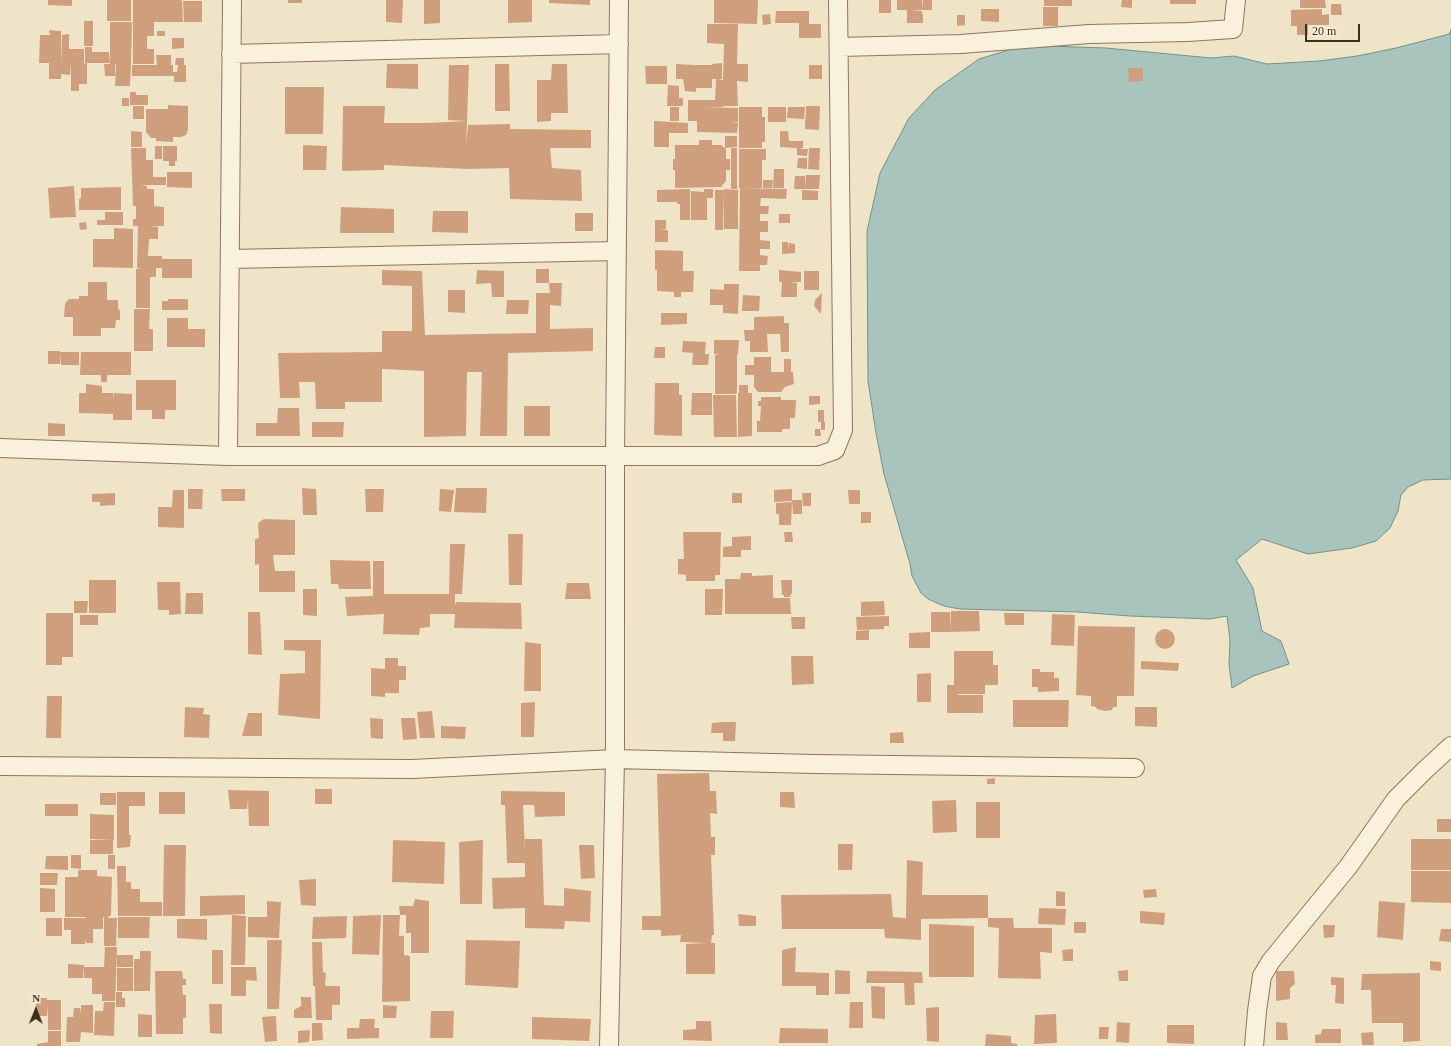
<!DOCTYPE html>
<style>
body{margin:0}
#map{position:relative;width:1451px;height:1046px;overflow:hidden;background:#f0e4c8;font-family:Georgia,serif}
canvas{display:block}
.north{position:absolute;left:16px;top:990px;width:40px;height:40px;-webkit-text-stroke:3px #f7eed8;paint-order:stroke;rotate:1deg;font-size:11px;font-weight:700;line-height:16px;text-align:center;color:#3d2e20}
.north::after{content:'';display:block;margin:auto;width:14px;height:18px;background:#3d2e20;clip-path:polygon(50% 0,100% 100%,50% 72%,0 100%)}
.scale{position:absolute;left:1305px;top:24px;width:55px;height:18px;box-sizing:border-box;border:2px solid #3d2e20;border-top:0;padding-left:5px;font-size:12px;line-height:14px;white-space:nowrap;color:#3d2e20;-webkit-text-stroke:3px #f7eed8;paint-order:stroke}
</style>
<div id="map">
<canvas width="1451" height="1046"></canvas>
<div class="north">N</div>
<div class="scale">20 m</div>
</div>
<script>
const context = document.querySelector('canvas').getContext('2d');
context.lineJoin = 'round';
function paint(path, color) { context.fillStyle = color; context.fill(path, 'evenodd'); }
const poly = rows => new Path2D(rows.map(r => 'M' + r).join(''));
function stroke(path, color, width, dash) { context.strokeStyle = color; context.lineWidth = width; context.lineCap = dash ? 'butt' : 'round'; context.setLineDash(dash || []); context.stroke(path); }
const water = poly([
 [1451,30,1451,479,1423,480,1408,487,1401,495,1398,511,1390,528,1376,541,1352,548,1308,554,1262,539,1236,560,1253,588,1262,631,1281,641,1289,664,1253,676,1232,688,1229,664,1230,640,1227,616,1210,619,1130,616,1078,612,960,609,944,606,928,599,921,593,912,576,910,564,884,474,876,433,868,381,867,231,880,173,909,118,935,90,979,59,1012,49,1046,46,1106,48,1211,58,1234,56,1267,64,1319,61,1357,56,1396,48,1438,37,1449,34,1451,30]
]);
const building = poly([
 [48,0,72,0,72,6,48,5],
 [107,0,131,0,131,21,107,21],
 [133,0,182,0,183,22,154,22,154,36,147,36,147,49,154,49,154,64,133,64],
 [288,0,302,0,302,3,288,3],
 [386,0,403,0,402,23,386,22],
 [424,0,440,0,440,23,424,24],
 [508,0,532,0,532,22,508,23],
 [549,0,590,0,590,5,549,3],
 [714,0,758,0,757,24,714,23],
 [879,0,891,0,891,13,879,13],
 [897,0,922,0,922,10,910,11,922,11,922,14,923,14,923,23,907,23,907,10,897,10],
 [923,0,932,0,932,10,922,10],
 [1044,0,1072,0,1072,6,1044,6],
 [1122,0,1132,0,1132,8,1121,7],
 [1170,0,1196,0,1196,4,1170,4],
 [1300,0,1325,0,1326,8,1300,8],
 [183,1,202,1,202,22,184,22],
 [1331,4,1341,4,1342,15,1331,15],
 [1043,7,1058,7,1058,26,1043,26],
 [981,9,999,9,999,22,981,21],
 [1322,9,1322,15,1329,14,1329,25,1308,25,1308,35,1297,35,1297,26,1291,26,1291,10],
 [776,11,809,11,809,24,821,24,821,38,799,38,799,23,775,23],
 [770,14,771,24,763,25,762,15],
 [957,15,965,15,965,25,957,26],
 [84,21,93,21,93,46,84,46],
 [110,22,132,22,131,64,110,64],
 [707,24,738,24,737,64,748,64,748,82,737,81,738,106,723,106,723,99,723,107,702,107,738,108,738,122,732,122,738,123,737,133,697,132,697,121,688,121,688,100,715,100,716,79,712,79,712,88,697,88,696,87,696,92,685,91,683,79,676,79,676,64,694,65,694,79,697,79,697,84,697,79,712,79,694,79,694,65,712,65,712,64,722,63,722,79,717,80,723,80,724,44,707,43],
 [49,30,61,31,61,64,62,35,69,34,69,49,84,49,84,64,85,64,85,47,92,47,92,52,109,52,110,63,87,63,87,84,79,84,79,91,71,91,71,63,70,75,61,74,61,79,49,79,49,63,39,63,40,35,50,35],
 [157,31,165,31,165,36,157,36],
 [172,38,184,38,184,48,172,49],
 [156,55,171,55,171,65,173,65,173,72,177,72,178,65,175,65,176,58,184,58,184,65,186,65,186,82,174,82,174,76,132,76,132,65,157,65],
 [104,64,115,64,115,76,105,76],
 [116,64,131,64,130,86,115,86],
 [387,64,418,64,418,89,386,88],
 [495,64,509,64,510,111,495,111],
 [552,64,567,64,568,113,551,113,551,109,551,121,537,122,537,80,551,80],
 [449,65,469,65,467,121,448,120],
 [809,65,822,65,822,79,809,79],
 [645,66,667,66,667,84,646,84],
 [1128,68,1143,68,1143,81,1129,82],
 [668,85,679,86,679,98,683,98,683,106,667,106],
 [285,87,324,87,323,134,285,134],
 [130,92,136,92,136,95,148,95,148,105,130,105],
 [122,98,129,98,129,106,122,106],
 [168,105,188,106,188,130,186,135,181,137,173,137,173,142,156,141,156,138,151,138,146,132,146,109,168,109],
 [133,106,144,106,144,119,133,119],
 [343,106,385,106,384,123,427,123,467,121,466,144,468,125,510,124,510,129,591,130,591,148,550,148,552,168,581,170,582,201,510,199,509,168,468,169,384,165,384,170,342,171],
 [806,106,820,106,819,130,805,129],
 [670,107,679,107,679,121,670,121],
 [739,107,762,107,762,117,765,117,765,142,762,142,762,148,739,148],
 [768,107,786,107,786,122,768,122],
 [788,107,805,107,804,119,787,118],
 [654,121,688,123,688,133,669,133,669,147,654,147],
 [131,131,142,132,142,147,131,147],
 [780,131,788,131,789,141,803,141,803,148,799,149,808,149,807,156,797,155,797,148,780,147],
 [725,136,737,136,737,147,725,148],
 [699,140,712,140,712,145,721,145,726,149,726,159,730,159,730,170,726,170,726,181,721,187,675,188,675,170,673,170,673,159,675,159,675,145,699,145],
 [303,145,327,146,326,170,303,170],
 [155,146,162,146,162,159,155,159],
 [163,146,177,146,177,161,175,161,175,166,169,166,169,161,163,161],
 [131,148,146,148,146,160,153,160,153,177,166,177,166,185,141,185,147,186,147,189,154,189,154,206,164,207,164,226,149,226,158,227,158,239,149,239,148,256,162,256,162,259,192,259,192,278,162,278,162,268,156,268,156,277,150,277,150,308,136,308,136,269,142,268,137,268,138,226,133,226,133,219,136,219,136,206,133,206],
 [731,148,737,148,737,189,731,189],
 [809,148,820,148,819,170,808,169],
 [739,149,766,149,766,160,762,160,762,188,739,188],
 [798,158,807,158,807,169,797,168],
 [774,169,784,169,784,188,773,188],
 [167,172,192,172,192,188,167,187],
 [806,175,820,175,819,189,805,189],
 [795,176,805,176,805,189,794,189],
 [763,180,773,180,772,188,763,188],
 [74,186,76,217,50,218,48,188],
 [121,187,121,210,79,210,79,199,81,198,81,188],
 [740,188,787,189,786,199,761,198,760,206,769,206,768,214,760,214,760,221,768,221,768,232,760,232,760,240,770,241,770,249,760,249,760,255,768,256,767,265,760,265,760,271,739,271],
 [690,189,690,220,680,220,680,204,677,204,677,202,657,202,657,190],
 [704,189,713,189,713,198,707,198,707,220,691,220,691,191,704,192],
 [724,189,738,190,738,229,724,229],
 [715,190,724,190,723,230,715,230],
 [802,190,805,190,805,193,805,190,818,191,818,200,802,200],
 [341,207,394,209,394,233,340,233],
 [433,211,468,211,468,233,432,232],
 [105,212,123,212,123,225,97,225,97,220,105,220],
 [575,213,593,213,593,231,575,231],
 [779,214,790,214,790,223,779,223],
 [655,220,666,220,666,229,661,230,668,230,668,242,655,242],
 [86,222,87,229,80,230,79,223],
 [114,228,133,229,133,268,93,267,93,239,114,239],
 [782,242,788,242,788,248,789,243,795,244,795,253,782,254],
 [655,250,683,251,683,271,694,271,693,292,681,292,681,297,674,297,674,292,657,291,657,270,655,270],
 [536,269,549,269,549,283,562,283,561,306,550,305,550,329,593,328,593,351,508,353,507,436,480,436,482,372,467,372,466,436,424,437,424,371,382,369,382,402,345,402,345,409,316,409,315,382,299,382,300,398,280,398,278,353,382,352,382,331,412,331,412,286,382,285,382,270,422,271,425,335,536,333,536,293,550,293,549,283,536,283],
 [477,270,504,271,504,297,492,297,491,283,476,284],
 [779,270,801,272,801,282,790,282,797,283,797,297,781,297,782,282,779,282],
 [804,271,819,271,819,290,804,290],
 [88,282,107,282,107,300,118,300,118,308,120,311,120,320,116,320,115,328,101,328,101,336,73,336,73,317,64,317,65,304,69,299,79,299,79,296,88,296],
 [724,284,739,284,738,314,723,313,723,305,710,305,710,289,724,290],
 [448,290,465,290,465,313,448,312],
 [822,293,821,314,814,306,815,300],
 [743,295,760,296,759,311,742,311],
 [168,299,188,299,188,310,162,310,162,301,168,301],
 [507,300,529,300,528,314,506,314],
 [134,309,150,309,149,329,153,329,153,351,134,351],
 [661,313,687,313,687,324,661,325],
 [784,316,784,323,789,323,789,352,781,352,780,334,767,334,768,352,750,352,750,341,745,341,744,330,754,330,754,317],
 [167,318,188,318,188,329,205,329,205,347,167,347],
 [714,340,739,340,738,354,737,354,737,393,735,394,715,394,715,355,719,354,714,354],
 [683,341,706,342,705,354,709,354,708,365,692,365,693,353,682,352],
 [655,347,665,347,665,358,654,358],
 [48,351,60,351,60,364,48,364],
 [60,352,79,352,79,365,61,365],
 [81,352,131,352,131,375,107,375,107,382,101,382,101,375,80,375],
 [754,357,771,357,771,372,784,372,784,359,791,359,791,372,793,372,794,384,785,387,781,392,758,392,754,387,754,375,745,375,745,365,754,365],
 [136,380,176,380,176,410,165,410,165,419,152,419,152,410,136,410],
 [655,383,679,383,679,395,682,395,682,436,654,435],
 [86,384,102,386,102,393,113,393,113,398,114,393,132,394,132,420,113,420,113,414,79,413,79,393,86,393],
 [739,385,748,385,748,393,739,393],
 [692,393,712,393,712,415,691,415],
 [738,393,752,393,752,436,738,437],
 [713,395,736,395,737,437,714,437],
 [809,396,820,396,820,404,809,405],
 [761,397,781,397,781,400,796,400,795,418,790,418,790,429,782,429,782,432,757,432,757,421,760,421,761,406,758,406,758,401,761,401],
 [524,406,550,406,550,436,524,436],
 [278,408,299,408,300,436,256,436,256,423,277,423],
 [818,410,824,410,824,422,818,422],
 [312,422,344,422,343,437,312,437],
 [821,422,825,422,825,430,821,430],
 [48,423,65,424,65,436,48,436],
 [815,429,820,429,821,436,815,436],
 [302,488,316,489,317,515,303,515],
 [456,488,487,488,486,513,454,512],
 [188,489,203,489,202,509,188,509],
 [221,489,245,489,245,501,222,501],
 [365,489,384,489,383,512,366,512],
 [440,489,454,490,451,512,439,511],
 [792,489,792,501,774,502,774,490],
 [173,490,184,490,184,528,158,527,158,507,172,507],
 [848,490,860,490,860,504,849,504],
 [115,493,115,505,100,506,100,502,92,502,92,494],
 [732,493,742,493,742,503,732,503],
 [802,493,811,493,811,506,803,506],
 [792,500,802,500,802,514,793,514],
 [792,502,791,525,779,525,779,514,776,514,776,503],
 [861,512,871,512,871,523,861,523],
 [264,519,295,520,295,555,273,555,275,571,295,571,295,592,259,592,259,564,255,565,255,539,259,538,258,523],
 [683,532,721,532,720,575,715,575,715,581,686,581,686,575,678,574,678,559,684,559],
 [784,532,792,532,793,542,785,542],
 [508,534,523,534,522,585,509,585],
 [751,536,751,550,741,550,741,557,723,557,723,547,732,546,732,537],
 [450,544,465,544,462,594,455,594,455,606,456,602,521,603,522,629,454,628,455,614,430,614,430,627,420,628,419,635,383,634,384,614,347,616,345,597,373,596,373,561,384,561,384,594,449,594],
 [330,560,370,561,371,589,339,589,338,584,331,584],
 [741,573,752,573,752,576,773,575,773,598,790,598,791,614,725,614,725,579,740,579],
 [89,580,116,580,116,613,89,613],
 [781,580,792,580,792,594,791,594,790,597,784,597,784,595,782,595],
 [157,582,180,582,181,614,169,615,169,610,158,610],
 [567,583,589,583,591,599,565,599],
 [303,589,317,589,317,616,303,615],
 [705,589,723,589,722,615,705,615],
 [186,593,203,593,203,614,185,614],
 [74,601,88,601,87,613,74,613],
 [884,601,885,615,861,616,861,602],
 [951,611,979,611,980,631,950,632],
 [248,612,260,612,262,655,248,654],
 [931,612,950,612,950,632,931,632],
 [46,613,73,613,73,657,62,657,62,665,46,665],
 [1004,613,1024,613,1024,625,1005,625],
 [1052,614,1075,615,1074,646,1051,645],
 [80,615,98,615,98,625,80,625],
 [889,616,889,626,884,626,884,629,857,630,856,617],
 [791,617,805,617,805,629,792,629],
 [1078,626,1135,627,1134,696,1117,696,1117,707,1113,707,1112,710,1105,711,1097,709,1096,707,1091,706,1091,696,1076,695],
 '1155 639a10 10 0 1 1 20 0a10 10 0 1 1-20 0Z',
 [869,630,869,640,856,640,856,631],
 [930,632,930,648,909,648,909,633],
 [284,640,321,640,320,719,278,715,280,674,305,673,305,651,284,650],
 [525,642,541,644,541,691,524,691],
 [954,651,993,651,993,665,998,665,998,685,985,685,985,694,958,694,958,695,983,695,983,713,947,713,947,685,954,685],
 [791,656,813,656,814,684,792,685],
 [385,658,398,658,398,666,406,666,406,680,399,680,399,693,385,693,385,697,371,696,371,668,385,669],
 [1141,661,1179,663,1178,671,1141,669],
 [1032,669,1040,669,1040,672,1054,672,1054,678,1059,678,1059,691,1038,692,1038,687,1032,687],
 [931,673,931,702,917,702,917,674],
 [47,696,62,696,61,738,46,738],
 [1013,700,1069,700,1068,727,1013,727],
 [535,702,534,737,521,737,521,703],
 [185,707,204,708,203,714,210,715,209,738,184,737],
 [1135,707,1157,707,1157,727,1135,726],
 [432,711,435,738,420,738,417,712],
 [248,713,262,713,262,736,242,736],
 [370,718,383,719,383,739,371,738],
 [401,718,415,718,417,739,403,740],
 [723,722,736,722,735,741,723,741,723,733,711,733,712,723],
 [441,726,466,727,465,739,441,738],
 [903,732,904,743,890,743,890,733],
 [709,773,710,791,716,791,717,814,710,813,711,837,715,837,715,855,711,855,714,935,712,935,711,943,715,943,715,974,686,974,686,944,706,943,680,942,681,935,661,936,661,930,642,930,642,916,661,916,657,774],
 [995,778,995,784,987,784,987,779],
 [315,789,332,789,332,804,315,804],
 [228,790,269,791,269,826,249,826,248,800,247,809,230,809],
 [501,791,565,792,565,816,535,817,534,805,523,805,525,850,525,839,542,839,544,905,564,906,564,888,591,891,590,922,565,921,564,929,525,928,525,908,493,909,492,878,525,877,525,863,507,863,505,805,501,805],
 [117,792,145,792,145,806,129,806,129,835,124,835,131,835,130,847,117,848],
 [159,792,185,792,185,814,159,814],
 [780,792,794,792,795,808,780,807],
 [100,793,116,793,116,805,100,805],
 [956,800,957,832,933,833,932,801],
 [976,802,1000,802,1000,838,976,838],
 [45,804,78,804,78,816,45,816],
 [90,814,114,815,114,840,90,839],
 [1437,819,1451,819,1451,832,1437,832],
 [1411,839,1451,839,1451,870,1411,870],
 [90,840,113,840,113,854,90,854],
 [393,840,445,842,444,884,392,882],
 [483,840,482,904,460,904,459,842],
 [838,844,853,844,852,870,838,870],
 [164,845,186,845,185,916,163,916],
 [579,845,594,845,595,878,581,879],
 [71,855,81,855,81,869,71,868],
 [108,855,115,855,115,869,108,869],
 [46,856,68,856,68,870,45,869],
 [907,860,923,862,922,895,988,895,988,918,1013,918,1014,928,1052,928,1052,953,1040,952,1041,979,998,978,999,928,988,927,988,918,921,919,921,940,885,938,884,929,782,929,781,895,891,894,893,917,906,918],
 [117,866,126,866,126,882,131,882,131,889,140,889,140,902,162,902,162,916,118,916],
 [78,870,97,870,97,876,112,877,111,915,107,918,117,918,116,946,104,946,104,917,103,917,103,929,93,929,93,943,86,943,85,939,85,944,71,944,71,930,64,930,64,918,86,918,86,917,65,917,65,877,78,877],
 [1411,871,1451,871,1451,903,1411,902],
 [40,873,58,873,57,885,40,885],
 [316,879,316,906,301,905,299,880],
 [40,888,55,889,55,912,40,912],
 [1156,889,1157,897,1144,898,1143,890],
 [1056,891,1065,892,1065,906,1056,906],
 [245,895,245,914,200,916,200,896],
 [415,899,429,901,429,953,411,953,411,933,406,933,406,915,400,915,399,936,404,936,404,955,410,956,410,1001,382,1002,383,915,400,915,399,906,413,906],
 [267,901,281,902,279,938,248,937,248,917,267,917],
 [1379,901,1405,903,1403,940,1377,937],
 [1039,908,1066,909,1065,925,1038,924],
 [1140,911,1165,913,1164,925,1140,923],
 [738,914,756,916,756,926,739,926],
 [232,915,246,916,245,965,231,965],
 [381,915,379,955,352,954,353,916],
 [347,916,346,938,312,939,313,917],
 [118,917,150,917,149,938,118,938],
 [46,918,62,918,62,936,46,936],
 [177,919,207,919,207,940,177,938],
 [1074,922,1086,922,1086,933,1074,933],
 [929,924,974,926,974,977,929,977],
 [1323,925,1335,925,1334,937,1324,938],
 [1441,929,1451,929,1451,942,1439,941],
 [267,940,282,940,279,1009,267,1009],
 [466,940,520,941,518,988,465,985],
 [312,942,322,942,323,972,326,973,325,986,340,986,340,1005,332,1005,332,1020,316,1020,315,986,313,986],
 [105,947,117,947,116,979,109,979,116,979,115,1001,102,1001,102,994,92,994,92,978,84,978,84,967,104,967],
 [796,947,795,972,829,973,829,995,816,995,816,986,782,986,782,950],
 [1073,949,1073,961,1063,961,1062,950],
 [212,950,223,950,223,984,212,984],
 [140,951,151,951,150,991,134,991,134,959,140,959],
 [117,955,133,955,133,967,117,967],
 [1430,961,1441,962,1441,971,1430,970],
 [68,964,84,965,83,978,68,978],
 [231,967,256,967,257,981,246,980,246,996,231,996],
 [117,968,133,968,133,991,117,991],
 [835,970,850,971,850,994,835,994],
 [1128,970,1128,981,1119,981,1118,971],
 [155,971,182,971,183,979,186,979,186,985,182,985,183,995,186,995,186,1018,183,1018,183,1034,156,1034],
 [867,971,922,972,923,983,914,983,915,1005,905,1005,904,983,866,983],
 [1276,971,1294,971,1295,984,1290,988,1290,999,1276,1001],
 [1420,973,1420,1041,1403,1042,1403,1023,1372,1023,1371,990,1361,990,1362,974],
 [1331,977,1344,978,1344,1004,1335,1003,1336,985,1331,985],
 [871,986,885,987,885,1019,872,1018],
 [116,992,122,992,122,998,125,998,125,1007,116,1007],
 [301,997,311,997,312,1018,294,1018,294,1010,301,1006],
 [39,998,47,998,47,1000,61,1000,61,1030,48,1030,48,1006,47,1016,36,1016,36,1003,39,1003],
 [104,1002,115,1002,114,1036,94,1035,95,1011,103,1011],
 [850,1002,863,1002,863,1028,849,1028],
 [209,1004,222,1004,222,1034,210,1033],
 [81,1005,93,1005,93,1033,81,1032,80,1042,66,1042,67,1017,73,1017,74,1008,80,1008,81,1014],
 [383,1005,397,1006,396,1018,383,1018],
 [939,1007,939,1042,927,1041,926,1008],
 [431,1011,454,1011,453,1038,430,1038],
 [138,1014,152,1015,152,1037,138,1037],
 [1056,1014,1057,1043,1034,1044,1035,1015],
 [276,1016,277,1041,265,1042,262,1017],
 [532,1017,591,1019,589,1041,532,1039],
 [360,1019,375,1019,374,1028,379,1028,379,1038,347,1039,347,1028,359,1028],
 [696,1021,711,1021,712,1041,683,1040,683,1030,696,1029],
 [1117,1022,1130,1023,1129,1043,1116,1042],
 [1276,1022,1287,1023,1288,1040,1276,1040],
 [312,1023,322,1023,323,1040,312,1041],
 [1167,1025,1194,1025,1194,1044,1167,1043],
 [1099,1027,1109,1027,1108,1039,1099,1039],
 [780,1028,828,1029,828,1043,779,1043],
 [1322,1029,1341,1029,1341,1043,1315,1043,1315,1035,1321,1034],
 [310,1030,309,1042,298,1043,298,1031],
 [48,1031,61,1031,61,1046,37,1046,37,1044,48,1042],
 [1373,1032,1374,1045,1362,1045,1361,1033],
 [986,1034,1011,1036,1011,1043,1017,1044,1017,1046,985,1046]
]);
const minor = poly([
 [839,47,961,44,1089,34,1188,32,1233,29,1236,0],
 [231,54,619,44],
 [230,259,617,251],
 [0,448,228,456,818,456,835,450,843,430,838,0],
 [228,456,232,0],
 [0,766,412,769,615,759,813,764,1135,768],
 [609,1046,615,759,615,456,619,0],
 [1254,1046,1257,1011,1262,976,1271,961,1348,867,1396,799,1425,770,1451,746]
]);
paint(water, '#a9c4bc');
stroke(water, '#6f938a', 1);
paint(building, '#cf9f7d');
stroke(minor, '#8d765c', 20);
stroke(minor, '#faf1dc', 18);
</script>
